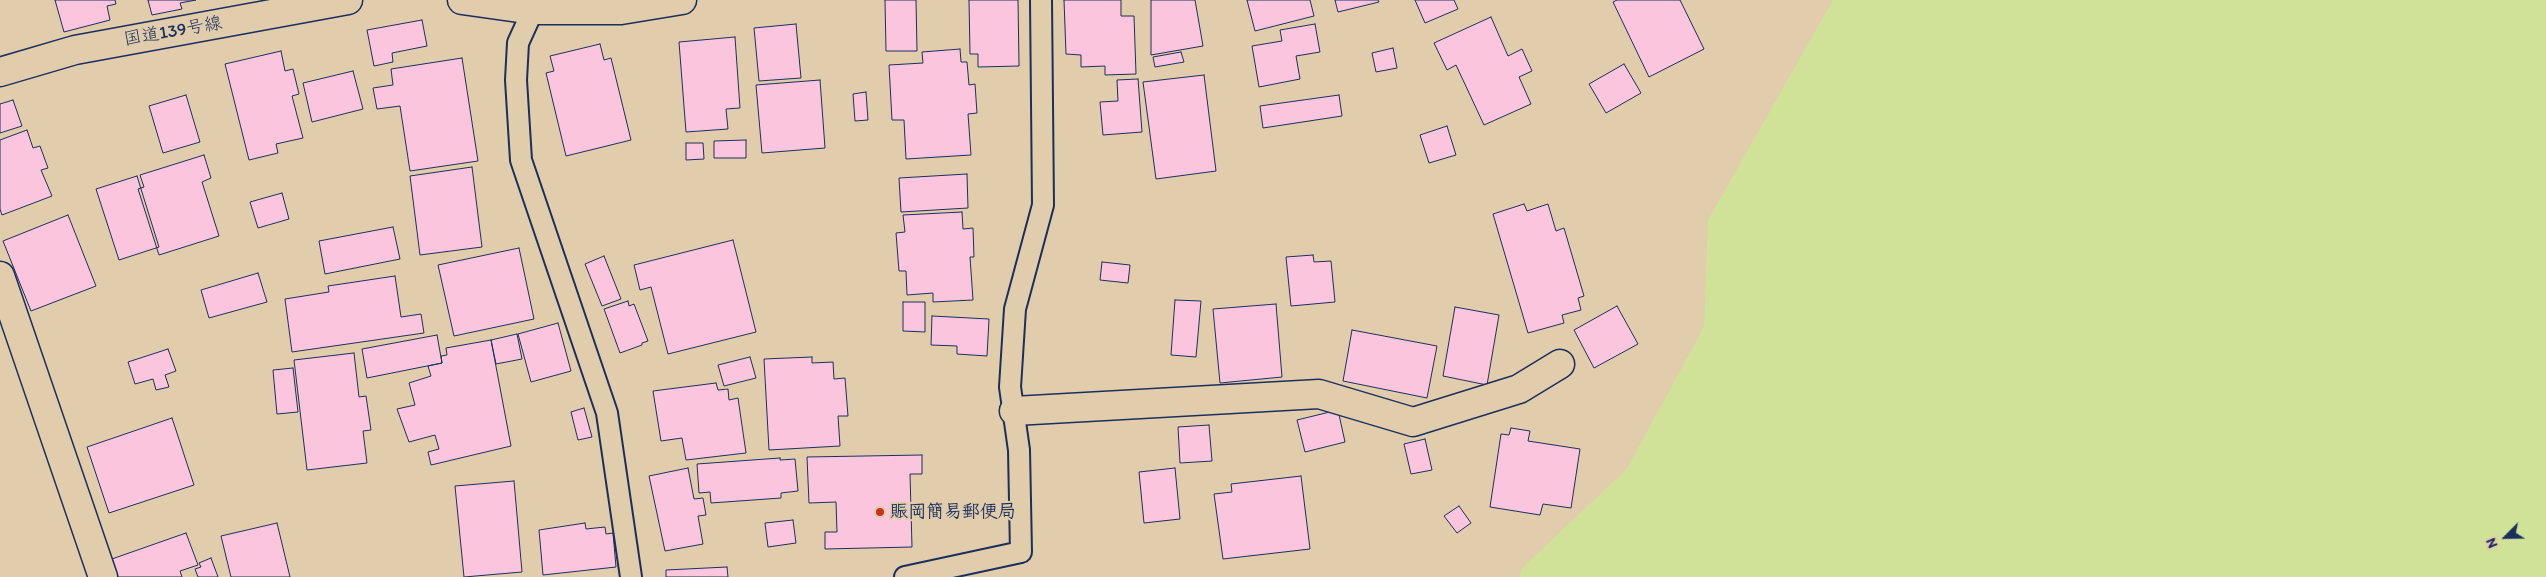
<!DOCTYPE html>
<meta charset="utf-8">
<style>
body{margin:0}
#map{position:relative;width:2546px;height:577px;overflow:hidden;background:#e1cdac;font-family:Itim,sans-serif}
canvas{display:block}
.north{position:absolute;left:2481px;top:512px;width:50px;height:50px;-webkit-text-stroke:4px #e1cdac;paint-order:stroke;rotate:247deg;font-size:14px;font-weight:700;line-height:20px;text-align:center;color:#1b2f5e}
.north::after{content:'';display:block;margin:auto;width:18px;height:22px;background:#1b2f5e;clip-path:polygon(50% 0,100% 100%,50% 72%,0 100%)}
</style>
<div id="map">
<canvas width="2546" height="577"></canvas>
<div class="north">N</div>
</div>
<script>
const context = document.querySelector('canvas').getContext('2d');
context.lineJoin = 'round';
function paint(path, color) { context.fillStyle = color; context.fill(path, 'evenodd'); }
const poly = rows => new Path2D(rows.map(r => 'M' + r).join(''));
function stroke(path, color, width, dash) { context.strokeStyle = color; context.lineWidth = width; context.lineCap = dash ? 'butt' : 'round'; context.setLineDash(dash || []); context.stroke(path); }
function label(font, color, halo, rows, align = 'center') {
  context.font = font + ' Itim,"Klee One",sans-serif'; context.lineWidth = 4; context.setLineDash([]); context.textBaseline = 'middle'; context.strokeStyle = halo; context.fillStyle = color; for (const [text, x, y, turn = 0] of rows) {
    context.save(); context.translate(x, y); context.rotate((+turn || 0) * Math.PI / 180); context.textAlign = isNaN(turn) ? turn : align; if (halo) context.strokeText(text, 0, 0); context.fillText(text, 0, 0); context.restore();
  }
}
const green = poly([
 [1833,0,2546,0,2546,577,1519,577,1523,567,1626,470,1704,327,1708,220]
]);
const building = poly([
 [55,0,115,0,116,4,107,6,110,20,64,32,55,0],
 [148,0,196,0,180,3,182,9,152,15,148,0],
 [885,0,916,0,917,51,886,51,885,0],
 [969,0,1018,0,1019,66,978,67,978,54,970,54,969,0],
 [1064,0,1121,0,1121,16,1134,16,1136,74,1105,75,1105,66,1081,67,1081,55,1066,54,1064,0],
 [1151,0,1195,0,1203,46,1151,55,1151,0],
 [1247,0,1310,0,1314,16,1255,31,1247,0],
 [1335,0,1378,0,1379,2,1338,12,1335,0],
 [1415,0,1454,0,1458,9,1425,23,1415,0],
 [1617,0,1680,0,1704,49,1649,77,1613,2,1617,0],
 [1491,17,1508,56,1522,49,1532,71,1519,77,1531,104,1484,125,1456,65,1447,70,1434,43,1491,17],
 [422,20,427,46,392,53,393,62,374,66,367,30,422,20],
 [796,24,801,78,759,81,754,28,796,24],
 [1315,24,1320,52,1296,56,1300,79,1259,87,1252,46,1282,41,1280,30,1315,24],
 [735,37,740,108,726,109,728,129,686,132,679,42,735,37],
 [600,44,604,60,611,58,631,140,566,156,546,73,554,71,550,56,600,44],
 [1393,48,1397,68,1376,72,1372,53,1393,48],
 [960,49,961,62,967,62,969,85,975,84,977,113,968,114,971,155,906,159,904,120,892,120,889,65,923,63,922,52,960,49],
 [281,51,285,71,293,69,299,94,292,96,303,138,276,144,278,153,249,160,225,64,281,51],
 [1181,52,1184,62,1155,67,1153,57,1181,52],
 [462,58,478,161,410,171,400,106,377,109,373,88,393,85,391,69,462,58],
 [1624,64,1641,93,1606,113,1589,84,1624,64],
 [353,71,363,109,312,122,303,83,353,71],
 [1204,75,1216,171,1156,179,1143,82,1204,75],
 [1138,79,1142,132,1103,135,1100,102,1118,101,1117,80,1138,79],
 [820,80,825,148,762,153,756,85,820,80],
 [866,92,868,120,855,121,853,94,866,92],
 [186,95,200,142,163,153,149,106,186,95],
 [1339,95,1342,116,1263,128,1260,106,1339,95],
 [13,100,22,126,0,133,0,104,13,100],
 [1447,126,1456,155,1429,163,1420,135,1447,126],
 [27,130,33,148,40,146,48,168,41,170,52,196,2,215,0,209,0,140,27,130],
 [746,140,746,158,714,158,714,141,746,140],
 [686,143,703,143,704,159,686,160,686,143],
 [204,155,211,178,202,182,219,236,159,255,138,189,144,187,140,175,204,155],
 [472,167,482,247,420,255,410,176,472,167],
 [967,174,968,208,901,212,899,178,967,174],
 [137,176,159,247,119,260,96,189,137,176],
 [282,193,289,219,258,228,250,202,282,193],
 [1524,204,1527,211,1548,204,1556,231,1564,228,1584,296,1578,298,1581,310,1562,315,1564,323,1528,333,1493,214,1524,204],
 [962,212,963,229,973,228,974,257,970,257,973,300,933,302,933,293,907,295,906,271,899,271,896,233,905,232,903,215,962,212],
 [68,215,96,286,31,311,3,241,68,215],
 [393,227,400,259,325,274,319,241,393,227],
 [733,240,756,332,668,354,651,287,640,290,634,265,733,240],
 [519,248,534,319,454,336,438,265,519,248],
 [1313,255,1314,262,1331,261,1335,302,1291,306,1286,257,1313,255],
 [604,256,621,299,602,306,585,264,604,256],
 [1102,262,1130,265,1128,283,1100,280,1102,262],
 [258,273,267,302,209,318,201,290,258,273],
 [395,276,401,317,421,314,424,333,292,352,285,299,329,292,328,286,395,276],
 [1175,300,1201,301,1196,357,1171,355,1175,300],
 [628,301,629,306,634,304,648,341,642,343,642,345,620,353,604,309,628,301],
 [903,302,925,302,925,332,903,331,903,302],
 [1276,304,1282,377,1220,383,1213,309,1276,304],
 [1617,306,1638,344,1594,368,1574,330,1617,306],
 [1455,307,1499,315,1487,385,1443,376,1455,307],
 [932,316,989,319,987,356,957,354,957,346,931,345,932,316],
 [558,323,571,371,531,382,518,334,558,323],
 [1352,330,1437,346,1427,398,1343,381,1352,330],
 [517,334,522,359,496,364,491,340,517,334],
 [437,335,442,363,367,378,362,349,437,335],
 [491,340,511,446,431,465,428,452,439,449,435,435,409,442,397,409,415,405,409,383,431,376,428,366,442,363,441,356,447,355,446,348,491,340],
 [168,349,176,371,165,375,169,387,156,390,153,379,135,384,128,362,168,349],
 [354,353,359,397,366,396,371,430,363,431,367,463,307,470,294,360,354,353],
 [750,357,756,378,724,386,718,365,750,357],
 [812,357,812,363,833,362,834,379,845,378,848,416,838,416,840,446,769,450,764,359,812,357],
 [293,368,298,412,277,414,273,370,293,368],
 [716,383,718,390,728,389,729,400,738,398,746,453,686,460,682,438,661,441,653,391,716,383],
 [584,408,592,437,578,440,571,412,584,408],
 [1338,410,1345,442,1305,452,1297,420,1338,410],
 [172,418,194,485,109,513,87,447,172,418],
 [1209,425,1212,461,1180,463,1178,427,1209,425],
 [1511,428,1530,431,1528,441,1580,449,1571,508,1543,504,1540,515,1490,507,1501,434,1509,435,1511,428],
 [1425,439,1432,470,1411,474,1404,444,1425,439],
 [922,455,922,474,910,474,912,547,825,549,825,532,837,532,836,502,809,503,807,457,922,455],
 [780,458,780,460,795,459,798,491,781,493,781,498,711,503,710,492,699,493,697,464,780,458],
 [688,468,694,499,703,498,706,515,698,516,703,544,665,551,649,476,688,468],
 [1175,468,1180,519,1144,523,1139,472,1175,468],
 [1301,476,1310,549,1223,559,1214,494,1232,492,1231,484,1301,476],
 [514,481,522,572,464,577,455,486,514,481],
 [1459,506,1471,523,1457,533,1444,516,1459,506],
 [793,520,796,543,768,547,765,523,793,520],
 [277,523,290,577,231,577,221,536,277,523],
 [585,523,586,529,605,527,606,534,613,533,616,567,543,575,539,530,585,523],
 [186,533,198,565,180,571,182,577,114,577,109,560,186,533],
 [211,558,218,577,198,577,195,569,201,567,199,563,211,558],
 [727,567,728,577,666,577,666,570,727,567]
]);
const service = poly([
 [534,0,533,10,518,43,516,80,521,160,607,413,631,577],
 [905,577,1021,552,1019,450,1010,387,1015,309,1043,205,1041,0]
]);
const minor = poly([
 [0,276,103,577],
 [1014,411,1319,394,1413,422,1519,389,1560,364]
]);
const trunk = poly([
 [462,0,533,10,621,10,682,0],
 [0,72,75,50,348,0]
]);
const markers = [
 [880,512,5,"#c8321e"]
];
const streetNames = [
 ["国道139号線",173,32,-10]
];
const poiNames = [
 ["賑岡簡易郵便局",890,512]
];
paint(green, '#cfe297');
paint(building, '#fcc5de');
stroke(building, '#1b2f5e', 1);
stroke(service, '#1b2f5e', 24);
stroke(minor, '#1b2f5e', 31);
stroke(trunk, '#1b2f5e', 31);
stroke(service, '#e1cdac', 20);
stroke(minor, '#e1cdac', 28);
stroke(trunk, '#e1cdac', 28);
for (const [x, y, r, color] of markers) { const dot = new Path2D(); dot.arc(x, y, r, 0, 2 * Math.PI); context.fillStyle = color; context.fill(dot); stroke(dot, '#e1cdac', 2); }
label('18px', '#1b2f5e', '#e1cdac', streetNames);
label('bold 18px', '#1b2f5e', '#e1cdac', poiNames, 'left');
</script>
